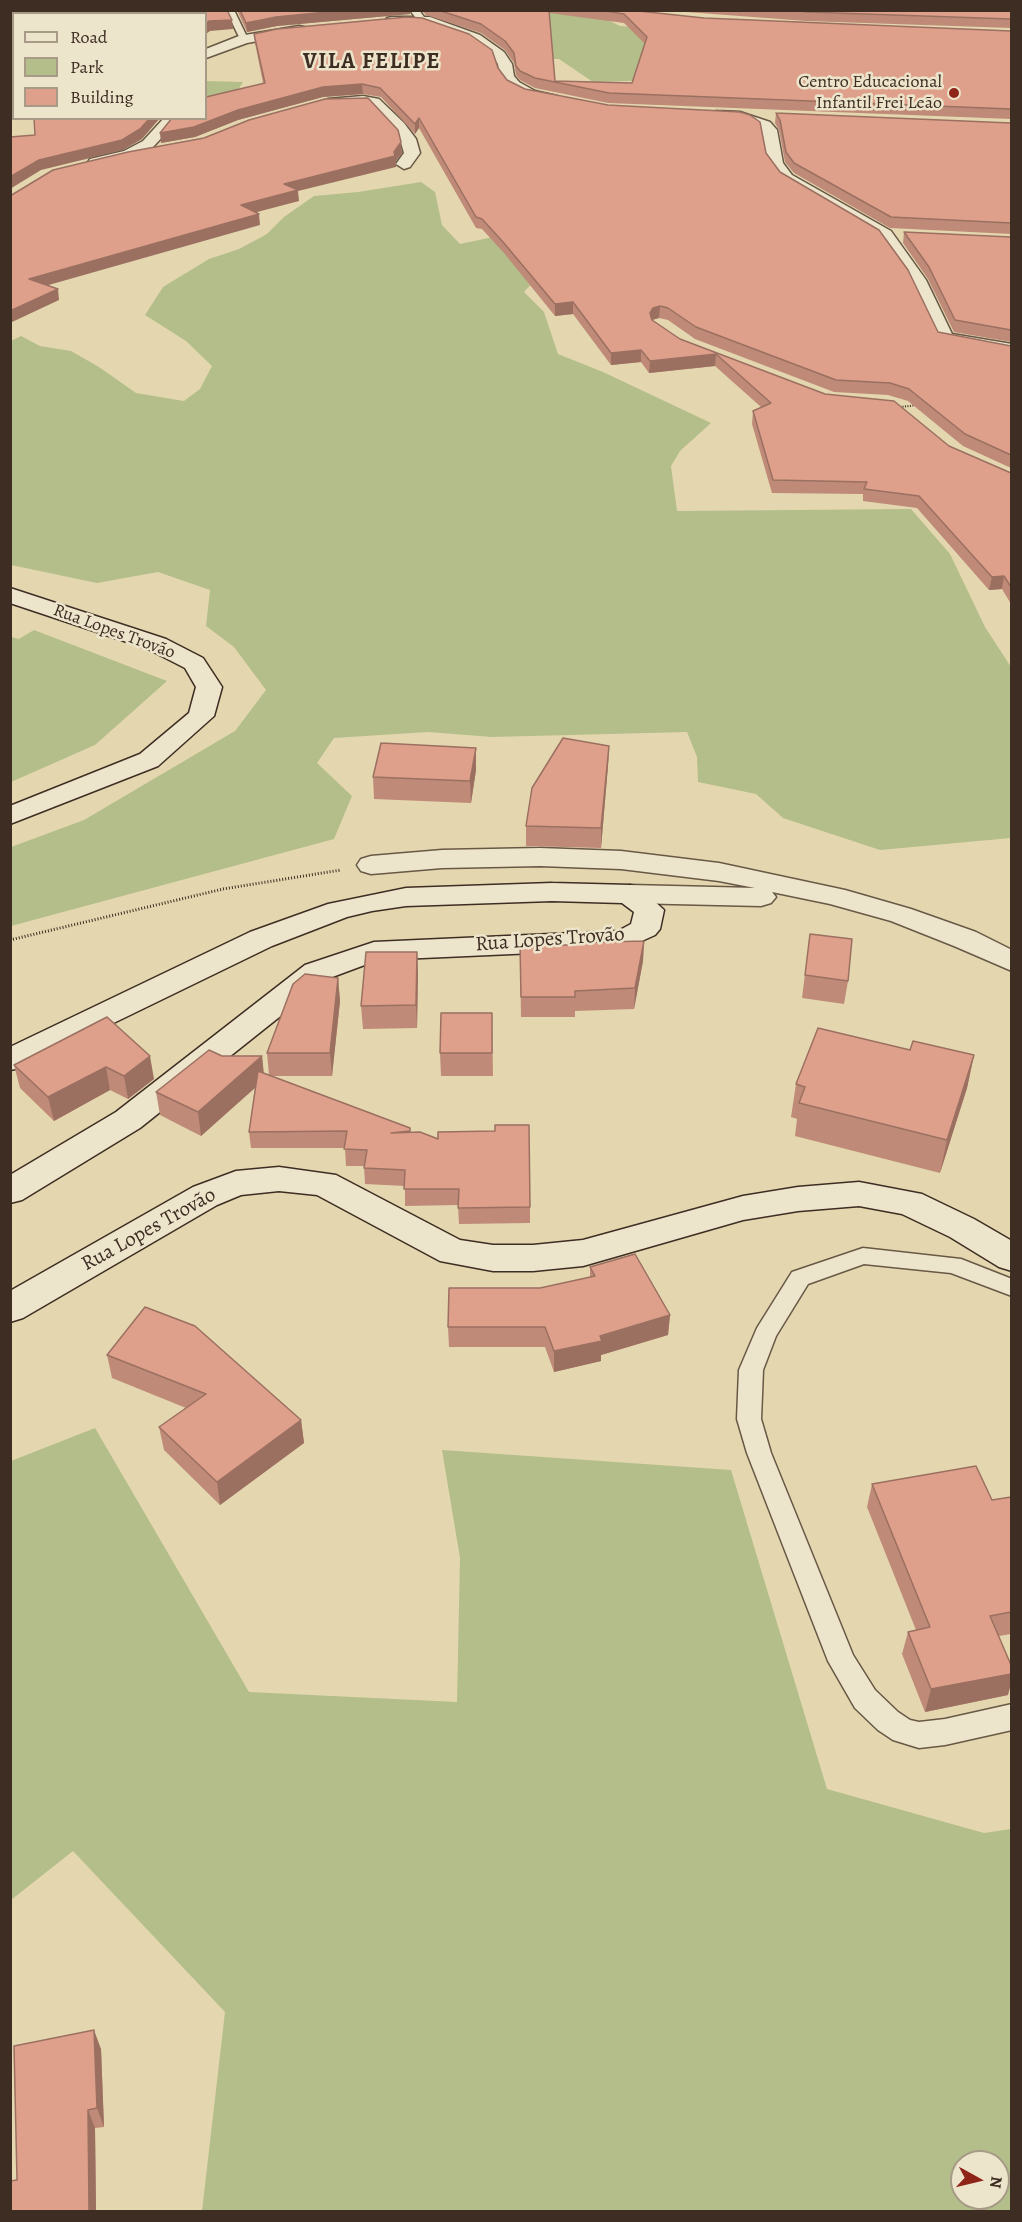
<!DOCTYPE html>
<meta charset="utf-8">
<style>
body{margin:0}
#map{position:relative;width:1022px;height:2222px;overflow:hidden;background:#e4d7af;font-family:Alegreya,serif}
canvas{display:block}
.frame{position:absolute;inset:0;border:12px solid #3e2d23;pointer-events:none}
.legend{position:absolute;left:12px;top:12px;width:195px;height:108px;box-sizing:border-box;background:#ede5cb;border:2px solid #a79b88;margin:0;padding:8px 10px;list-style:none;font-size:18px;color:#3e2d23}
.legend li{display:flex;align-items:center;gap:12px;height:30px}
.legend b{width:30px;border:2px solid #a79b88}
.north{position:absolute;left:950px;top:2150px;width:60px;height:60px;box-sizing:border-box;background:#ede5cb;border:2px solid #a79b88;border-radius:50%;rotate:98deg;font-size:16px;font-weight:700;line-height:24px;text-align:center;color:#3e2d23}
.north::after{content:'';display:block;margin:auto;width:21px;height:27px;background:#8f2418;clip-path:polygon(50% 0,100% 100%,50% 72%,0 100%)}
</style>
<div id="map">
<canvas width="1022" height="2222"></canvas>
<div class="frame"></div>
<ul class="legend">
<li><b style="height:8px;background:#ede5cb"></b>Road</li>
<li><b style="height:16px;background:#b4be8b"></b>Park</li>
<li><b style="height:16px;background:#dea08b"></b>Building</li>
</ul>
<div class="north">N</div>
</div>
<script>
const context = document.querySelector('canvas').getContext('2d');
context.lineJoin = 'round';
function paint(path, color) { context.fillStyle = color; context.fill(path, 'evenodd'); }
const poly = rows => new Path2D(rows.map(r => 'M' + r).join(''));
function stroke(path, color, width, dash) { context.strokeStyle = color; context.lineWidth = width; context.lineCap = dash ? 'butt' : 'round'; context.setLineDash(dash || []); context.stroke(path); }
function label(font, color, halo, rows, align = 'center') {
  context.font = font + ' Alegreya,serif'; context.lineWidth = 5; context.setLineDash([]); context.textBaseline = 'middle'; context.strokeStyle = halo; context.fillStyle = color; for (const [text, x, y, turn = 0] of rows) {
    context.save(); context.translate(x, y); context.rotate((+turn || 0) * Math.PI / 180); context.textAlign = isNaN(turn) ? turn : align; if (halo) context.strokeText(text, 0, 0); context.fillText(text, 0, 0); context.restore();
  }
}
const green = poly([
 [607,11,604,18,620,26,685,31,660,80,593,82,559,59,534,59,500,13],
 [206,81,243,82,228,106,206,106],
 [421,182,435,192,442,225,460,244,535,228,542,272,524,292,544,312,558,354,603,372,711,423,680,451,671,466,677,511,911,509,950,554,985,627,1011,667,1011,838,880,850,783,818,756,794,698,782,697,757,687,732,492,737,428,732,334,738,317,763,352,796,334,839,11,926,11,847,84,820,235,731,266,690,234,647,206,626,210,590,158,572,97,583,11,565,11,341,21,336,40,346,71,351,99,367,136,393,184,401,200,389,212,366,186,341,145,315,163,287,209,259,239,249,267,234,284,217,314,196,358,192],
 [34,630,167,681,95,745,11,782,11,637,19,639],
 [95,1428,249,1692,457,1702,460,1558,442,1450,731,1470,827,1789,984,1833,1011,1829,1011,2211,202,2211,225,2012,73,1851,11,1900,11,1461],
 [962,2162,998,2162,998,2198,962,2198]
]);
const pathFar1 = poly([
 [900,407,918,405]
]);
const path = poly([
 [10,940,223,889,341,870]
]);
const service = poly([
 [226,10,234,10,248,39,247,41,241,41,226,10],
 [410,10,419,10,424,17,420,22,414,22,415,17,410,10],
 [863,1248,961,1259,1012,1279,1012,1296,951,1273,864,1264,808,1284,776,1336,763,1370,761,1419,771,1453,853,1655,875,1690,898,1712,910,1720,919,1722,945,1719,1012,1704,1012,1730,945,1745,919,1748,893,1740,878,1730,855,1708,828,1661,747,1453,737,1419,739,1370,757,1328,792,1272,863,1248]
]);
const minor = poly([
 [392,17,430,17,480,35,504,52,512,64,514,76,519,82,535,91,557,96,559,99,552,103,525,97,509,88,500,76,498,64,494,58,470,41,428,25,387,24,385,21,387,18,392,17],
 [299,26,304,27,306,30,304,33,247,43,206,58,206,49,239,36,299,26],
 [363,96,379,99,404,123,416,139,420,153,410,167,404,169,396,164,404,153,400,139,369,106,328,107,321,103,328,99,363,96],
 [717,111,740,112,770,122,777,130,783,163,792,175,891,231,926,280,952,334,1012,344,1012,356,938,343,908,280,879,239,780,181,767,163,760,128,738,120,712,118,710,115,712,112,717,111],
 [164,118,180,118,153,147,135,158,96,167,88,162,90,159,124,151,143,141,164,118],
 [540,848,621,851,719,863,845,890,911,909,976,932,1012,950,1012,971,954,946,891,921,830,904,772,892,776,897,771,903,761,906,630,903,620,900,615,894,620,888,630,885,755,888,719,881,621,869,540,866,442,868,371,874,361,871,357,865,361,859,371,856,442,850,540,848]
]);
const secondary = poly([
 [10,588,166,639,203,658,222,687,214,716,158,766,10,824,10,806,140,754,189,713,196,687,185,668,148,649,10,603,10,588],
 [552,883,630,885,640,888,664,910,660,929,655,935,624,949,378,960,327,979,140,1128,22,1200,10,1203,10,1175,116,1112,305,965,374,942,618,931,631,924,634,912,622,903,552,901,406,906,372,911,347,917,272,946,21,1068,10,1070,10,1047,250,932,328,904,406,888,552,883],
 [279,1167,336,1175,460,1240,493,1245,533,1245,583,1240,743,1196,798,1187,859,1182,922,1194,974,1219,1012,1241,1012,1271,999,1267,950,1237,902,1214,859,1206,798,1211,743,1220,583,1266,533,1271,493,1271,440,1261,317,1195,279,1191,241,1195,217,1205,23,1318,10,1322,10,1291,193,1187,236,1171,279,1167]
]);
const wall = poly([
 [237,10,410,10,410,14,277,26,247,32],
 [421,10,629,10,704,18,1011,31,1011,119,608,103,535,88,520,80,516,75,514,63,505,50,481,33,426,15],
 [549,13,624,23,645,44,632,83,555,81],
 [660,10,1011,10,1011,28,806,21],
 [254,34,498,68,507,80,525,89,766,153,780,172,938,332,1011,346,1011,468,963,446,908,401,888,395,834,392,695,339,668,320,659,318,652,320,680,339,949,446,1011,473,1011,604,1002,589,989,590,917,508,863,501,863,494,772,493,752,424,753,411,761,407,715,366,649,373,641,362,611,365,573,314,555,316,504,253,482,229,476,228,419,128,415,134,381,97,363,94,323,97,238,120,195,137,161,143,263,83,255,43],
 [776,113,1011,123,1011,234,890,228,794,173,785,162,779,130,775,123],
 [904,232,1011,237,1011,342,954,332,928,279,903,243],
 [609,746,608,766,601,848,526,846,526,826],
 [476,770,471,803,374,799,373,777],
 [810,934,848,981,844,1004,802,998],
 [644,941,643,961,634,1009,575,1011,575,1017,521,1017,520,945,570,945],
 [417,952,418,975,417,1028,363,1029,361,1006],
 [338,978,340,1001,332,1076,273,1076,410,1128,410,1132,530,1207,530,1223,459,1224,458,1205,405,1206,405,1186,365,1184,364,1166,346,1166,345,1148,251,1148,249,1132,255,1087,201,1136,160,1115,156,1092,222,1056,262,1056,264,1073,269,1075,267,1053],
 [492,1013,493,1076,441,1076,440,1053],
 [107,1017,154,1079,128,1099,110,1090,54,1121,20,1088,14,1065],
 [910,1050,974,1055,967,1088,940,1173,795,1136,797,1119,791,1117,796,1084],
 [590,1267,670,1315,668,1335,601,1355,601,1361,554,1372,545,1347,449,1347,448,1327,540,1288,590,1277],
 [107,1355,301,1420,304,1443,220,1505,164,1450,159,1427,186,1408,112,1378],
 [872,1484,992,1500,1011,1497,1011,1634,999,1636,1008,1695,925,1712,902,1654,908,1632,916,1630,867,1507],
 [101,2049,104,2127,95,2128,96,2211,10,2211,17,2180]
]);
const shadedWall = poly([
 [347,10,410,10,410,14,277,26,247,32,246,23,276,17],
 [232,20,233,29,210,31,206,34,206,24,209,21],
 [362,84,363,94,323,97,238,120,195,137,161,143,160,133,238,110,323,87],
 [150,118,160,118,142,139,123,150,41,170,10,189,10,177,39,160],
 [419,118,419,128,415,134,415,124],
 [401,142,402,153,396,161,396,167,298,191,299,201,242,216,241,205,284,184,394,152],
 [259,214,260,225,31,290,29,279],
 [58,289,59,300,10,323,10,311],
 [573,302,573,314,555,316,555,304],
 [660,306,659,318,652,320,650,313,653,308],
 [641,350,641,362,611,365,611,353],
 [716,354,715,366,649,373,650,361],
 [1004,576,1002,589,989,590,992,577],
 [609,746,608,766,601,848,601,828],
 [476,748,476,770,471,803,470,781],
 [644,941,643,961,634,1009,635,988],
 [417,952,418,975,417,1028,416,1005],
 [338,978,340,1001,332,1076,330,1053],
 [974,1055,967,1088,940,1173,947,1140],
 [150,1056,154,1079,128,1099,124,1076],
 [262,1056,264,1080,201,1136,198,1112],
 [106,1067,110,1090,54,1121,48,1097],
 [670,1315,668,1335,601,1355,601,1361,554,1372,554,1351,600,1336],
 [301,1420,304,1443,220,1505,217,1482],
 [1011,1674,1011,1684,1008,1695,925,1712,931,1689],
 [94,2030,101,2049,104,2127,97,2108],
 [88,2110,95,2128,96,2211,89,2211]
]);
const building = poly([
 [84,10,227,10,232,20,209,21,206,24,206,14,85,14,84,10],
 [240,10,347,10,276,17,246,23,240,10],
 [438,10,549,10,555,81,632,83,647,37,624,14,600,10,629,10,704,18,1011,31,1011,109,609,93,535,78,520,71,516,66,514,53,505,41,481,24,438,10],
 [789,10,1011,10,1011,19,807,12,789,10],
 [407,17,422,18,469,34,492,50,498,68,507,80,525,89,608,105,740,112,750,115,760,122,766,153,780,172,879,230,908,270,938,332,1011,346,1011,455,965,434,909,389,890,383,836,380,696,327,668,308,660,306,653,308,650,313,652,320,680,339,825,394,894,401,949,446,1011,473,1011,587,1004,576,992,577,919,496,864,489,867,482,773,480,753,411,771,403,716,354,650,361,641,350,611,353,573,302,555,304,503,242,482,219,476,217,419,118,415,124,380,88,362,84,323,87,238,110,194,127,160,133,172,118,206,118,206,97,265,83,254,34,277,29,407,17],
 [368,98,398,130,401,142,394,152,395,156,284,184,298,190,241,205,259,214,29,279,58,289,10,311,10,196,53,170,128,152,204,138,249,120,325,99,368,98],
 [776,113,1011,123,1011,223,891,217,794,163,786,152,780,120,776,113],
 [34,118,118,119,150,118,140,129,122,140,39,160,10,177,10,137,35,135,34,118],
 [904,232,1011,237,1011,330,955,320,929,267,904,232],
 [563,738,609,746,601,828,526,826,532,788,563,738],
 [381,743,476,748,470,781,373,777,381,743],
 [810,934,852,939,848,981,805,975,810,934],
 [644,941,635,988,575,991,575,997,521,997,520,945,570,945,570,943,644,941],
 [366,952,417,952,416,1005,361,1006,366,952],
 [305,974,338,978,330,1053,267,1053,293,984,305,974],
 [441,1013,492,1013,492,1053,440,1053,441,1013],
 [107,1017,150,1056,124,1076,106,1067,48,1097,14,1065,107,1017],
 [818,1028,910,1050,913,1041,974,1055,947,1140,799,1103,805,1087,796,1084,818,1028],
 [209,1050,222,1056,262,1056,198,1112,156,1092,209,1050],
 [258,1071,410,1128,410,1131,391,1133,420,1132,438,1139,438,1132,495,1131,495,1125,529,1125,530,1207,458,1208,459,1189,404,1189,405,1170,364,1168,367,1150,344,1149,347,1131,249,1132,258,1071],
 [635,1254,670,1315,600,1336,602,1341,554,1351,545,1327,448,1327,449,1288,540,1288,595,1276,590,1267,635,1254],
 [145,1307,195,1326,301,1420,217,1482,159,1427,206,1394,107,1355,145,1307],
 [976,1466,992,1500,1011,1497,1011,1612,990,1616,1011,1665,1011,1674,931,1689,908,1632,930,1627,872,1484,976,1466],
 [94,2030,97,2108,88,2110,89,2211,10,2211,10,2181,17,2180,14,2046,94,2030]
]);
const markers = [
 [954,93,6,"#8f2418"]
];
const farPoinames = [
 ["Centro Educacional",942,83],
 ["Infantil Frei Leão",942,104]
];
const farStreetnames = [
 ["Rua Lopes Trovão",114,632,20]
];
const streetNames = [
 ["Rua Lopes Trovão",550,940,-4],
 ["Rua Lopes Trovão",149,1230,-29]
];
const farDistrictnames = [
 ["VILA FELIPE",372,63]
];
paint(green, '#b4be8b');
stroke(service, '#685846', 3);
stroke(minor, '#685846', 3);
stroke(secondary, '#3e2d23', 3);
stroke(pathFar1, '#3e2d23', 2, [1, 1.5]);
stroke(path, '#3e2d23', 3, [1, 2]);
paint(service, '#ede5cb');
paint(minor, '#ede5cb');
paint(secondary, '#ede5cb');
paint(wall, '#bf8a78');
paint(shadedWall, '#9b7061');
paint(building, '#dea08b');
stroke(building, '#9b7061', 1.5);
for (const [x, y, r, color] of markers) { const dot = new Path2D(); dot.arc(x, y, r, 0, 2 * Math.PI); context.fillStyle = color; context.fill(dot); stroke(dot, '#ede5cb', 2); }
label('18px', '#3e2d23', '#ede5cb', farPoinames, 'right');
label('18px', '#3e2d23', '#ede5cb', farStreetnames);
label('21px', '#3e2d23', '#ede5cb', streetNames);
context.letterSpacing = '1.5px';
label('bold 22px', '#3e2d23', '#ede5cb', farDistrictnames);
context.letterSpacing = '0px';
</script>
